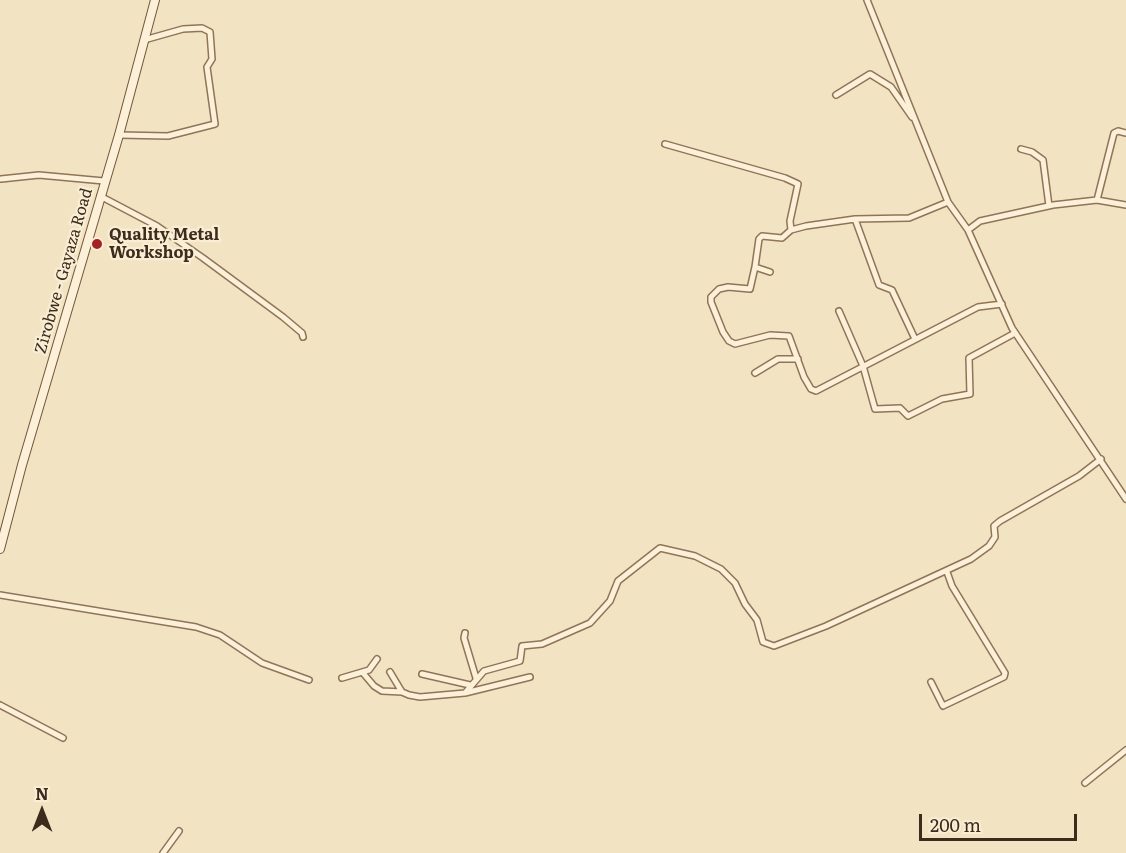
<!DOCTYPE html>
<style>
body{margin:0}
#map{position:relative;width:1126px;height:853px;overflow:hidden;background:#f2e3c3;font-family:Literata,serif}
canvas{display:block}
.north{position:absolute;left:12px;top:781px;width:60px;height:60px;-webkit-text-stroke:4px #f9edd4;paint-order:stroke;rotate:0deg;font-size:16px;font-weight:700;line-height:24px;text-align:center;color:#3d2c1d}
.north::after{content:'';display:block;margin:auto;width:21px;height:27px;background:#3d2c1d;clip-path:polygon(50% 0,100% 100%,50% 72%,0 100%)}
.scale{position:absolute;left:919px;top:814px;width:158px;height:27px;box-sizing:border-box;border:3px solid #3d2c1d;border-top:0;padding-left:8px;font-size:18px;line-height:21px;white-space:nowrap;color:#3d2c1d;-webkit-text-stroke:4px #f9edd4;paint-order:stroke}
</style>
<div id="map">
<canvas width="1126" height="853"></canvas>
<div class="north">N</div>
<div class="scale">200 m</div>
</div>
<script>
const context = document.querySelector('canvas').getContext('2d');
context.lineJoin = 'round';
const poly = rows => new Path2D(rows.map(r => 'M' + r).join(''));
function stroke(path, color, width, dash) { context.strokeStyle = color; context.lineWidth = width; context.lineCap = dash ? 'butt' : 'round'; context.setLineDash(dash || []); context.stroke(path); }
function label(font, color, halo, rows, align = 'center') {
  context.font = font + ' Literata,serif'; context.lineWidth = 4.5; context.setLineDash([]); context.textBaseline = 'middle'; context.strokeStyle = halo; context.fillStyle = color; for (const [text, x, y, turn = 0] of rows) {
    context.save(); context.translate(x, y); context.rotate((+turn || 0) * Math.PI / 180); context.textAlign = isNaN(turn) ? turn : align; if (halo) context.strokeText(text, 0, 0); context.fillText(text, 0, 0); context.restore();
  }
}
const street = poly([
 [867,0,948,202,968,230,1012,328,1126,499],
 [836,95,870,74,891,87,912,117],
 [119,135,168,136,215,124,207,67,212,59,210,32,202,28,183,29,144,40],
 [665,144,785,178,798,184,790,221,791,230],
 [1021,149,1032,152,1043,160,1049,206],
 [1,179,39,175,104,181],
 [100,196,157,226,203,258,283,317,302,333,303,337],
 [1097,200,1114,133,1118,131,1126,133],
 [855,219,879,285,892,290,915,339],
 [968,230,980,221,1053,205,1097,200,1126,205],
 [755,267,750,289,728,287,719,289,711,297,711,302,723,332,729,341,735,344,770,335,789,336,804,377,811,389,816,391,978,307,1002,304],
 [770,272,755,267,759,239,762,236,782,238,791,230,806,226,855,219,909,218,948,202],
 [839,311,863,366,875,409,900,408,908,416,942,399,970,394,969,358,1015,333],
 [755,373,778,359,798,359],
 [0,595,196,627,220,635,262,663,309,680],
 [465,633,464,638,476,678],
 [390,672,402,692,409,695,420,697,465,693],
 [363,673,374,686,382,691,402,692],
 [422,674,470,685],
 [530,677,465,693,484,671,520,661,522,646,542,644,590,623,610,601,618,581,660,548,695,556,721,569,735,583,745,604,757,620,763,642,774,646,826,626,971,559,989,546,995,537,994,526,1000,521,1079,476,1101,459],
 [342,678,369,670,377,659],
 [931,682,943,706,1004,677,1005,673,952,586,947,572],
 [0,705,63,738],
 [1085,783,1126,750],
 [163,853,179,831]
]);
const secondary = poly([
 [0,549,22,465,119,135,155,0]
]);
const markers = [
 [97,244,6,"#a42226"]
];
const poiNames = [
 ["Quality Metal",109,235],
 ["Workshop",109,253]
];
const streetNames = [
 ["Zirobwe - Gayaza Road",64,271,-74]
];
stroke(street, '#8f7458', 8);
stroke(secondary, '#71553b', 10);
stroke(street, '#fcf0d8', 5);
stroke(secondary, '#fcf0d8', 8);
for (const [x, y, r, color] of markers) { const dot = new Path2D(); dot.arc(x, y, r, 0, 2 * Math.PI); context.fillStyle = color; context.fill(dot); stroke(dot, '#f9edd4', 2); }
label('bold 16px', '#3d2c1d', '#f9edd4', poiNames, 'left');
label('16px', '#3d2c1d', '#f9edd4', streetNames);
</script>
